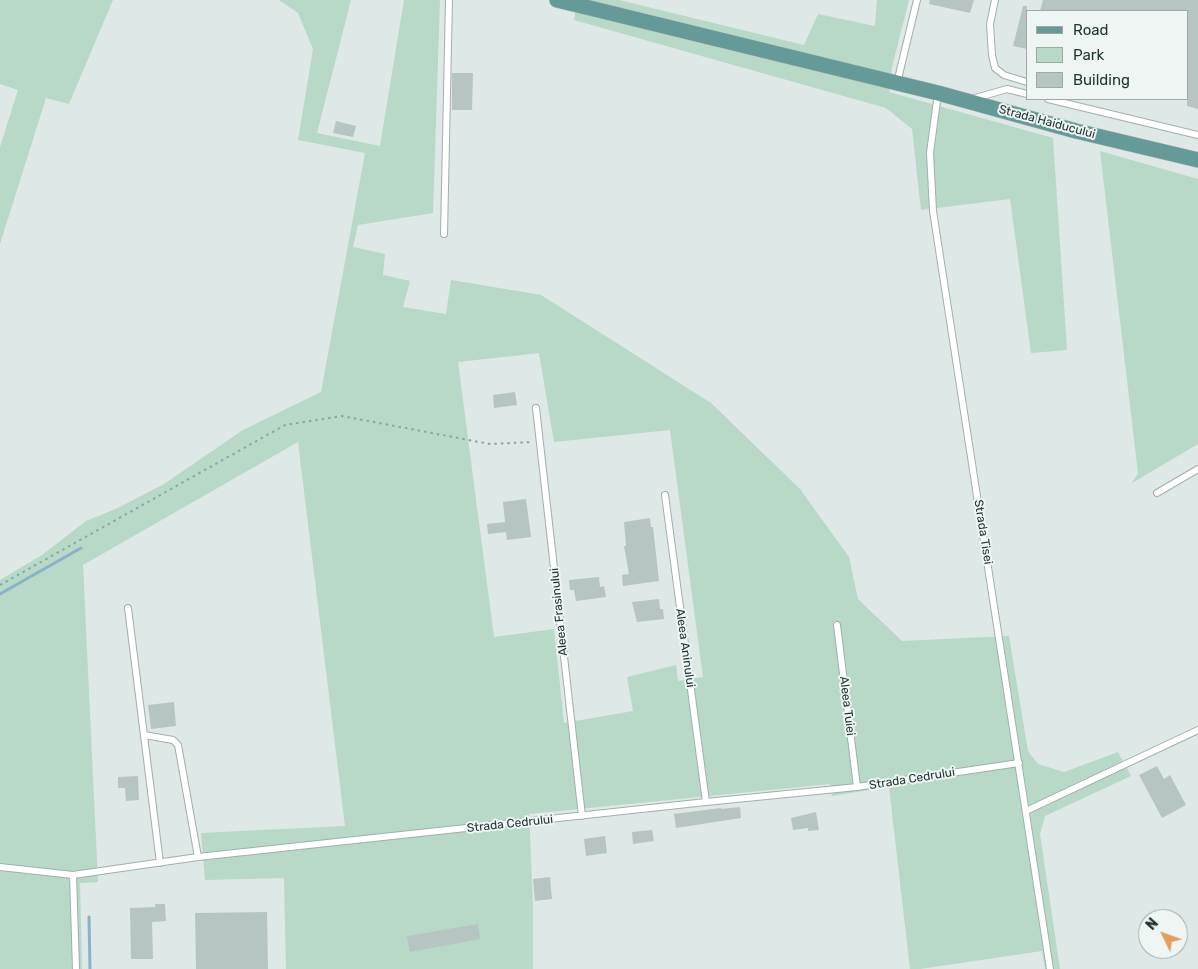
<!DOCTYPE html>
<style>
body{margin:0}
#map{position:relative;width:1198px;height:969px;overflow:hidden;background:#dee8e6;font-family:Rubik,sans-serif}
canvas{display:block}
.legend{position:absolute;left:1026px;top:10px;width:162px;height:90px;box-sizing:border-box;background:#eef5f3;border:1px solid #9ca9a7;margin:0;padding:6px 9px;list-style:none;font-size:15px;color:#213635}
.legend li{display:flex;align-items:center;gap:10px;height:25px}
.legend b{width:25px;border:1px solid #9ca9a7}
.north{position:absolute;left:1138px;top:909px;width:50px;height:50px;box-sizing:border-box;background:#eef5f3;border:1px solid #9ca9a7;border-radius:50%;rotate:312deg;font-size:14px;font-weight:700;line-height:20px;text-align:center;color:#213635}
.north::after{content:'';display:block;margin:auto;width:18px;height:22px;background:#e59d5f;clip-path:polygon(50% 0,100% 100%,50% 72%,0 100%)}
</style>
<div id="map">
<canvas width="1198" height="969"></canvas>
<ul class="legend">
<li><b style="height:6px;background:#669a98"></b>Road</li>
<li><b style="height:14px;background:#b8d8c8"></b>Park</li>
<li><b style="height:14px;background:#b7c5c2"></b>Building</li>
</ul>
<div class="north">N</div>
</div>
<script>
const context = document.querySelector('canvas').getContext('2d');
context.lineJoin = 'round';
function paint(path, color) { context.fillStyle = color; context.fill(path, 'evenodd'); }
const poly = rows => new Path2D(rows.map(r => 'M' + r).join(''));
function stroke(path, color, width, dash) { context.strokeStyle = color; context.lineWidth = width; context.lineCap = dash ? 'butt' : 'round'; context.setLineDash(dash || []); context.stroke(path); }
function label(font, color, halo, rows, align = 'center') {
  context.font = font + ' Rubik,sans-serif'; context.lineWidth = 4; context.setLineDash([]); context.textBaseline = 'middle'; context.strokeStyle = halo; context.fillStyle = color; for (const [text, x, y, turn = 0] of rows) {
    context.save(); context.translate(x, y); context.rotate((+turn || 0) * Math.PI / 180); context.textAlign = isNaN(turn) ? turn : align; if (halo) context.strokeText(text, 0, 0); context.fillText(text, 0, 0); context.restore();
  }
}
const green = poly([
 [0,0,113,0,69,104,46,98,0,244,0,147,18,90,0,84],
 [279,0,351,0,317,133,380,146,404,0,440,0,433,213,358,225,353,247,385,254,383,275,410,281,403,307,446,314,451,280,541,295,711,403,800,489,849,557,858,599,902,641,1009,636,1028,751,1038,764,1064,772,1118,752,1131,776,1045,816,1040,834,1060,969,1045,969,1042,951,920,969,910,969,889,787,832,796,830,784,529,814,533,905,533,969,286,969,284,878,205,880,201,833,345,826,298,442,83,565,98,882,80,883,82,969,0,969,0,580,42,555,86,521,118,508,164,484,243,430,321,392,365,153,298,140,313,49,298,13],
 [539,353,554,442,670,430,703,677,678,681,676,665,627,677,633,711,564,723,554,629,494,637,458,362],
 [577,0,619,0,804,45,818,14,875,26,877,0,909,0,892,67,889,92,1053,138,1067,350,1031,353,1010,199,921,210,912,129,886,108,574,20],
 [1100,151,1198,179,1198,444,1132,483,1138,473]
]);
const stream = poly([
 [0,594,81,548],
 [89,917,90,969]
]);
const building = poly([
 [930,0,974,0,970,13,929,4],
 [1043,0,1198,0,1198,109,1187,106,1187,11,1040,11],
 [1023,6,1027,6,1027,49,1013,46],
 [452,73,473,73,472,110,452,110],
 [336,121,356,126,353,137,333,133],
 [515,392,517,405,494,408,493,395],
 [526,499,531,537,507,540,506,532,488,534,487,524,505,522,503,502],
 [650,518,651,527,653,527,659,581,623,586,622,575,629,574,624,546,626,546,624,522],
 [599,577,600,587,604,586,606,597,576,601,574,590,570,590,569,580],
 [659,599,660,609,663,609,664,619,637,622,632,602],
 [174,702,176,726,151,729,148,705],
 [1157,766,1164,779,1170,775,1186,805,1162,818,1139,775],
 [138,776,139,800,126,801,125,788,118,788,118,777],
 [740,807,741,818,676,828,674,814,721,808,721,809],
 [816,812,819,830,808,831,808,828,793,830,791,818],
 [652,830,654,841,633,844,632,832],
 [605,836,607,853,586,856,584,839],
 [550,877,552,899,535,901,533,879],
 [155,904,165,904,166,921,152,922,153,959,131,959,130,908,155,907],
 [267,912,268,969,196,969,195,913],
 [478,924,480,939,410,952,407,936]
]);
const path = poly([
 [0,585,285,425,342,416,490,444,532,442]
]);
const lane = poly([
 [995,0,990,24,992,55,995,68,1004,75,1027,82],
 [897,83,917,0],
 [938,93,930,153,933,211,1050,969],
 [972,99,1007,89,1027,94],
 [1048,99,1198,135],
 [444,234,449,0],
 [536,408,582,816],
 [1157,493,1198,469],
 [665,495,706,802],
 [128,608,160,863],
 [837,625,857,787],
 [144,735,173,740,178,745,198,857],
 [1026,811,1198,730],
 [0,867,73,875,198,857,706,802,857,787,1019,763],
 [73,875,76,969]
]);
const primary = poly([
 [557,0,938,93,1076,131,1198,160]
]);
const streetNames = [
 ["Strada Haiducului",1047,122,15],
 ["Strada Tisei",983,532,81],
 ["Aleea Frasinului",559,612,-96],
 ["Aleea Aninului",685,648,82],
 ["Aleea Tuiei",847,706,83],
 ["Strada Cedrului",912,779,-9],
 ["Strada Cedrului",510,824,-6]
];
paint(green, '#b8d8c8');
stroke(stream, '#8ab2c9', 3);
paint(building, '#b7c5c2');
stroke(lane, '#a2afad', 8);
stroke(primary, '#bcc3c2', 16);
stroke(path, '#81a9a5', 2, [2.5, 4]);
stroke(lane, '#fff', 6);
stroke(primary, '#669a98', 15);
label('12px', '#213635', '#eef5f3', streetNames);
</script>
